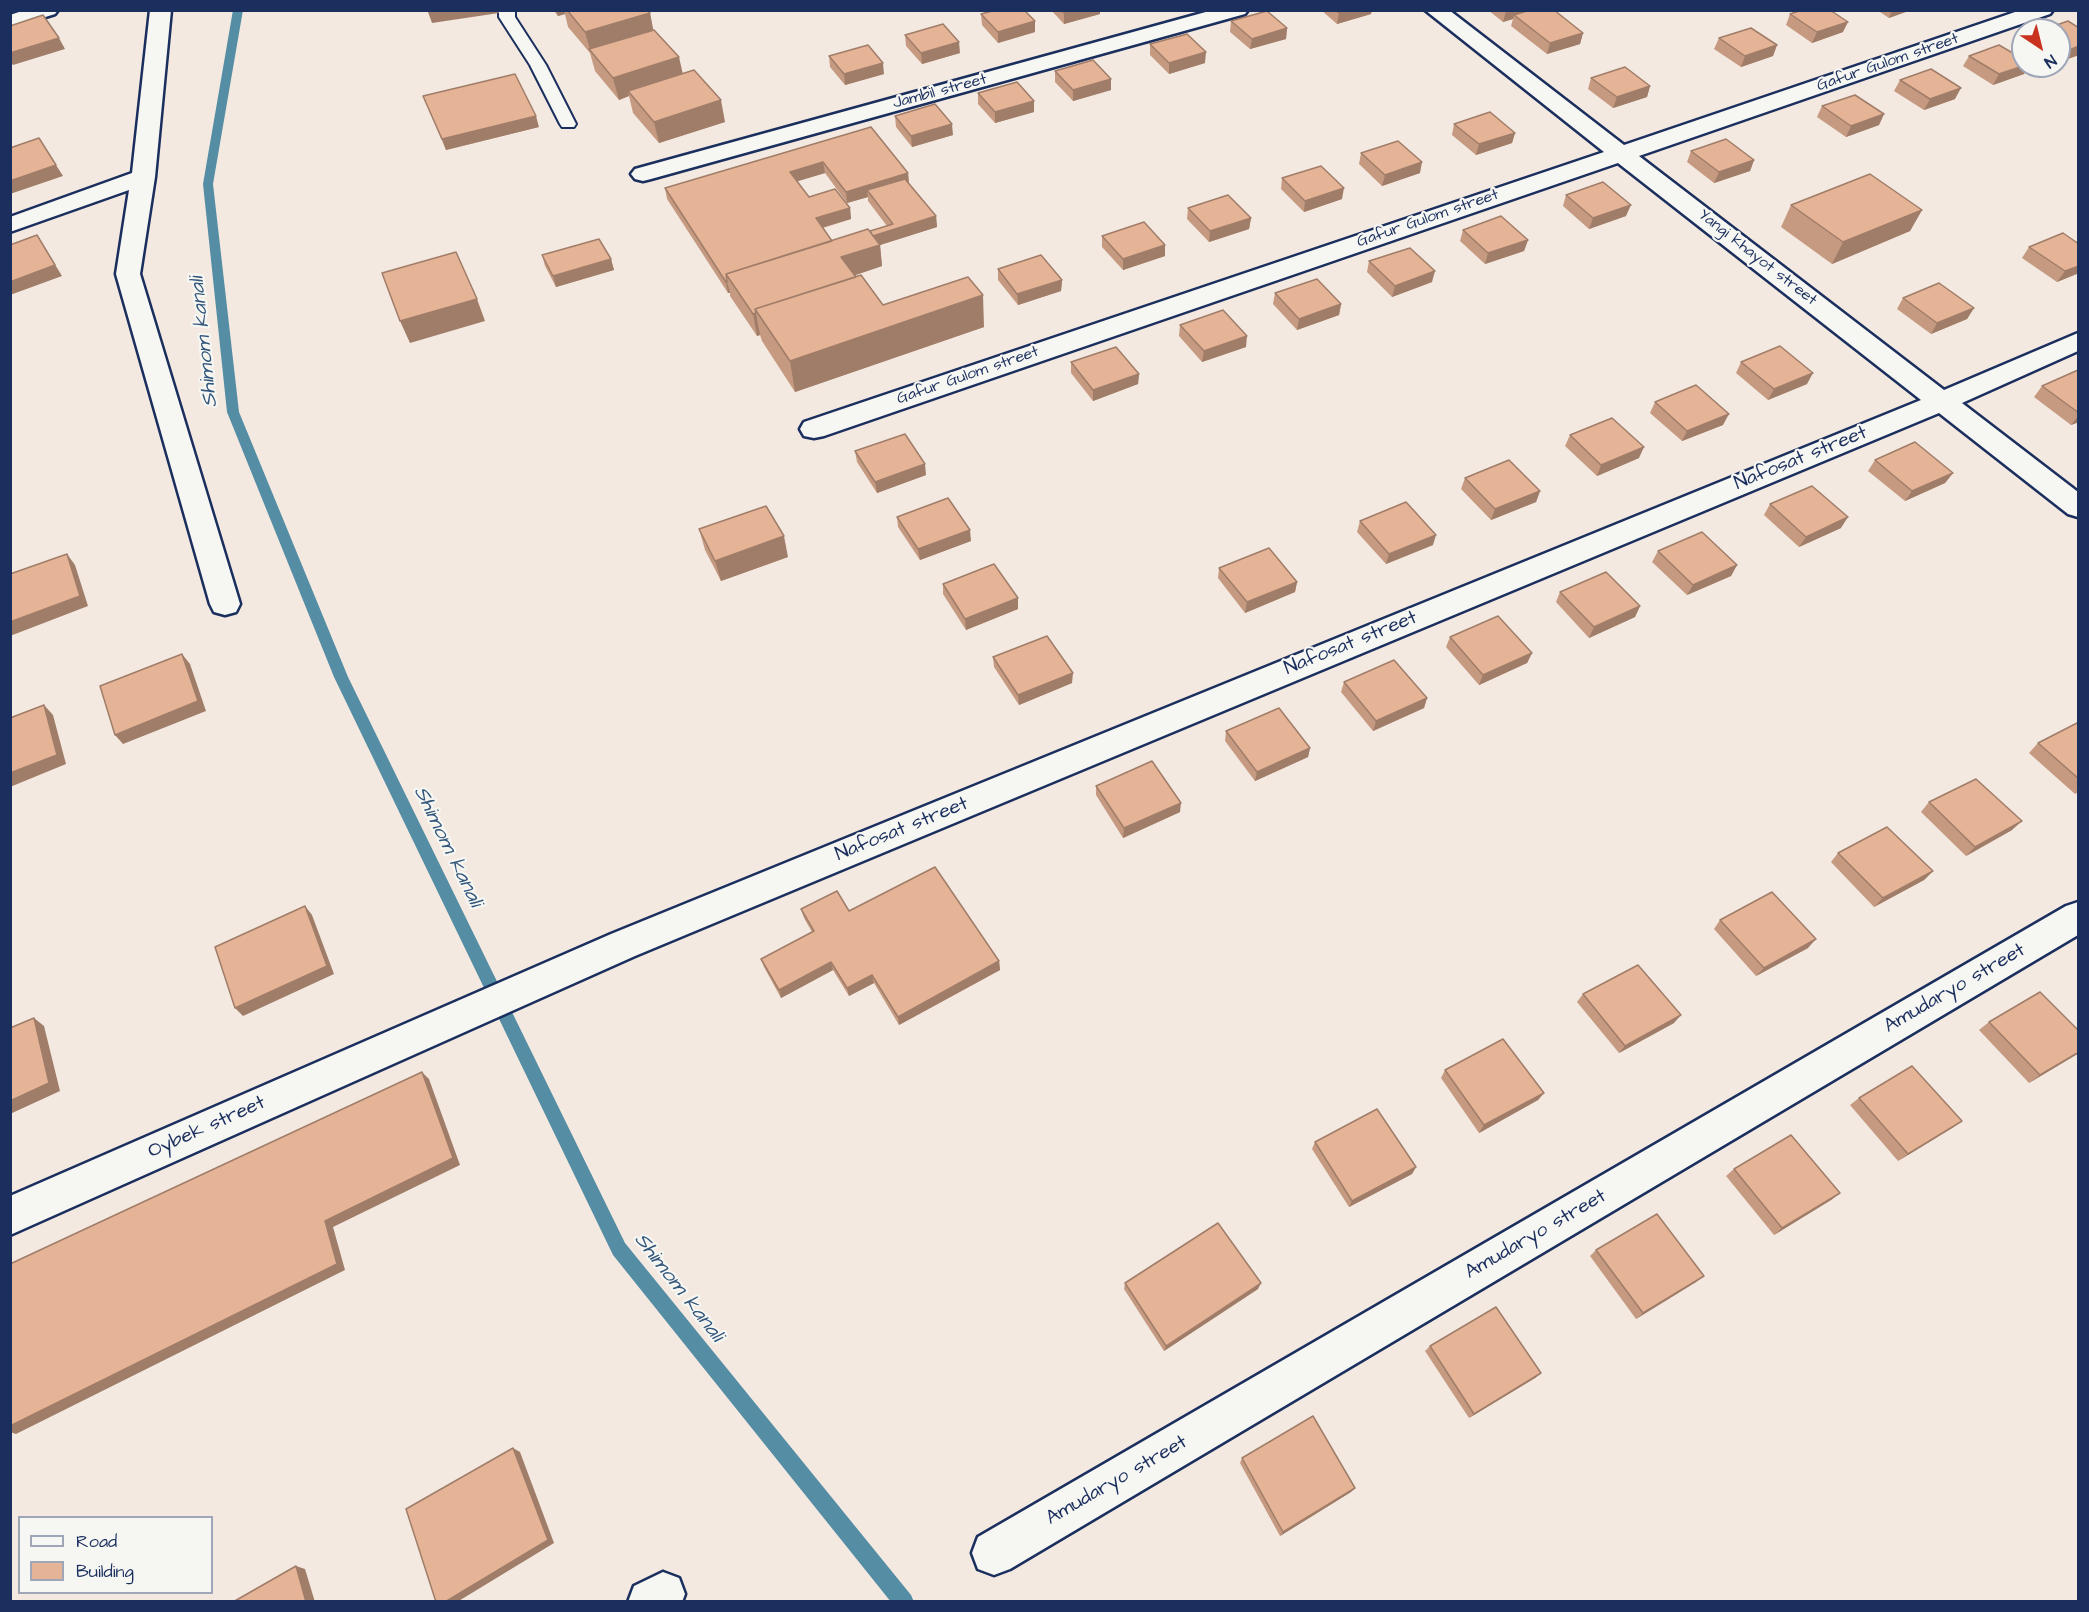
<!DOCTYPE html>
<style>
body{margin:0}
#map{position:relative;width:2089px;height:1612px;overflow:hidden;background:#f3e9e0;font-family:"Architects Daughter",sans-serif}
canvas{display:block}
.frame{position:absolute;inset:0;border:12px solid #1b2f5e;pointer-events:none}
.legend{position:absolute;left:18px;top:1516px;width:195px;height:78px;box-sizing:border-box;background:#f6f6f2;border:2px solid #9ea6b7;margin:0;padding:8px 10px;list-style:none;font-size:18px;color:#1b2f5e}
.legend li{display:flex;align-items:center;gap:12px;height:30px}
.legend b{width:30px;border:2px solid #9ea6b7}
.north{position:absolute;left:2011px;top:18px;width:60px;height:60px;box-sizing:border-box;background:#f6f6f2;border:2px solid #9ea6b7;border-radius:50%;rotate:145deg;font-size:16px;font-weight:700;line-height:24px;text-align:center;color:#1b2f5e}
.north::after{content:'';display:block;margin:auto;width:21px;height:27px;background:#c8321e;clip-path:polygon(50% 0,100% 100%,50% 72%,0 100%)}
</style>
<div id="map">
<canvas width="2089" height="1612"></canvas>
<div class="frame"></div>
<ul class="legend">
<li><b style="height:8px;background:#f6f6f2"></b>Road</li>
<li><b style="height:16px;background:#e5b396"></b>Building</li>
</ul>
<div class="north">N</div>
</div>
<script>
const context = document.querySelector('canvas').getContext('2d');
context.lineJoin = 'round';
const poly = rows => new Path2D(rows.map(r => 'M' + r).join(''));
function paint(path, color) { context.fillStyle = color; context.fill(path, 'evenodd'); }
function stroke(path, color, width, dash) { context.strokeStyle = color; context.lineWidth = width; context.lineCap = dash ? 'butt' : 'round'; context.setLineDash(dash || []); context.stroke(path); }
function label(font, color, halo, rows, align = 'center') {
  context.font = font + ' "Architects Daughter",sans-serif'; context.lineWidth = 4.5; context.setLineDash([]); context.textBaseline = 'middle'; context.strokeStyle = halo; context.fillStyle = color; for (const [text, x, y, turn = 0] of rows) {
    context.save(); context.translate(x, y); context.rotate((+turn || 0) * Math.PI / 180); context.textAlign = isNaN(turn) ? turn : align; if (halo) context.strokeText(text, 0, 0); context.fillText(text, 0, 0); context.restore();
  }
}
const stream = poly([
 [233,10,243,10,213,184,239,412,348,677,625,1243,911,1595,914,1602,891,1602,613,1255,334,677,227,412,203,184,233,10]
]);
const lane = poly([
 [499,10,515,10,515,17,546,65,576,124,574,127,562,127,560,124,530,65,499,17,499,10]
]);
const street = poly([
 [25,10,58,10,55,14,10,28,10,15,25,10],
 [150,10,171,10,155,177,140,274,240,604,236,612,225,615,214,612,210,604,116,274,129,190,10,232,10,217,132,173,150,10],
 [1213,10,1248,10,1245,14,651,179,643,181,635,179,631,174,635,169,1213,10],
 [1425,10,1449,10,1624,145,2021,10,2053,10,2050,14,1639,156,1944,390,2078,333,2078,351,1962,403,2078,492,2078,517,2068,514,1939,413,635,956,10,1235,10,1196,611,934,1921,400,1618,163,824,436,814,438,804,436,800,429,804,422,1604,152,1425,10],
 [2078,902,2078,935,1010,1569,994,1575,978,1569,972,1553,978,1537,2066,906,2078,902],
 [663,1572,679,1578,685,1594,682,1602,628,1602,634,1586,663,1572]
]);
const wall = poly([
 [553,10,647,10,650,13,653,30,683,74,725,122,659,143,633,113,629,96,619,100,595,71,590,53,568,27,565,14,558,16],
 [1051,10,1100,10,1100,14,1064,24],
 [1321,10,1372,10,1371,14,1337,24],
 [1488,10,1554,10,1583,33,1580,44,1547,54,1511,26,1513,19,1503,22],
 [1877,10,1911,10,1889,18],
 [981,14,1035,21,1035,32,998,43,982,25],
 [1790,14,1843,32,1812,43,1786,25],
 [1231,21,1287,28,1286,39,1250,49,1230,32],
 [2059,30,2079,55,2062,61,2059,59],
 [905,35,960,53,922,64,906,46],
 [1719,38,1777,45,1773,56,1741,67,1714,49],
 [1150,44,1205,63,1169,74,1150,55],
 [829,56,884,74,845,85,830,67],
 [1969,56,2023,66,2028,66,2024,74,1993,85,1963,66],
 [1055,71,1111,90,1073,101,1055,82],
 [1591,78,1650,86,1647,97,1613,108,1588,89],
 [1900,80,1955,99,1924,110,1894,91],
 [978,93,1034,112,995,123,978,104],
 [423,96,539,127,446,150],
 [1822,106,1884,114,1879,125,1846,137,1817,117],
 [895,116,953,135,912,147,896,127],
 [1454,124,1515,133,1512,143,1476,155,1452,135],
 [871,127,908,173,909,183,936,216,937,227,880,245,882,266,855,275,883,305,984,327,795,392,762,341,760,335,757,336,730,296,730,293,728,293,667,199,665,188],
 [825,173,847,203,868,197,868,201,887,226,870,231,832,241,823,228,851,219,850,208,809,197,797,181],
 [1691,151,1754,160,1750,171,1714,183,1687,162],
 [1361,153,1420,173,1382,186,1359,164],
 [1282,178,1342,199,1304,212,1281,189],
 [1566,195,1626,216,1589,229,1563,206],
 [1791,205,1922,210,1910,231,1832,264,1781,227],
 [1188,208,1251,218,1249,229,1209,242,1187,219],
 [1463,230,1528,240,1524,251,1485,264,1460,241],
 [1102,236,1165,245,1165,256,1123,270,1102,247],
 [2079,244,2079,273,2057,282,2022,258,2029,247],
 [542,255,611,259,614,270,556,287,545,266],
 [1369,261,1432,282,1392,297,1367,272],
 [998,269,1062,280,1061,291,1018,305,998,280],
 [1275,293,1341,304,1339,315,1297,330,1273,304],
 [1903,298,1974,308,1967,319,1931,334,1897,309],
 [1180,325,1246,347,1202,362,1179,336],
 [1071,362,1139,374,1138,384,1093,401,1071,373],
 [1741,362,1807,384,1768,400,1736,373],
 [2079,370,2079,422,2071,425,2034,397,2042,386],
 [1655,402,1723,425,1682,441,1650,413],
 [1570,435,1639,458,1597,476,1565,446],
 [855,451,926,475,877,493,857,462],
 [1875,460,1953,473,1945,483,1905,501,1868,471],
 [1465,478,1540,491,1536,502,1491,520,1461,489],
 [1770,504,1841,528,1799,547,1764,515],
 [897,517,971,541,920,560,898,527],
 [1360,521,1433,545,1386,564,1357,532],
 [699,529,788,557,721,581,705,550],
 [1658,551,1737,565,1731,576,1687,595,1652,562],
 [1219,568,1297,582,1295,592,1245,613,1218,578],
 [943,584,1018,609,966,630,943,594],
 [1560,592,1640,606,1635,617,1589,638,1556,602],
 [1450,637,1532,653,1527,663,1479,685,1446,647],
 [993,657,1072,683,1019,705,994,667],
 [1344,682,1427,698,1424,708,1373,731,1341,692],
 [2079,722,2079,792,2075,794,2029,753,2038,743],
 [1226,731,1310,748,1308,757,1255,781,1225,741],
 [1096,786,1180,812,1123,838,1096,795],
 [1929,802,2012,830,1966,856,1921,812],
 [1838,853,1933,871,1924,880,1874,907,1831,862],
 [801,909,849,911,999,961,1000,970,899,1025,874,983,849,996,833,970,781,998,764,967,761,959,812,932,804,918],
 [1720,920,1808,948,1756,976,1714,929],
 [1583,994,1674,1023,1619,1053,1577,1002],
 [1989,1022,2079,1031,2079,1053,2029,1083,1979,1030],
 [1445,1070,1544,1093,1538,1100,1479,1133,1441,1078],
 [1859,1098,1962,1121,1952,1128,1898,1161,1850,1105],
 [1315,1142,1416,1167,1412,1174,1349,1207,1312,1149],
 [1734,1169,1840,1193,1831,1200,1774,1235,1726,1176],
 [1596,1250,1696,1282,1636,1319,1590,1256],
 [1125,1283,1258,1289,1164,1351,1124,1289],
 [1430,1346,1541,1373,1535,1378,1469,1418,1425,1351],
 [1242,1458,1351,1492,1280,1536,1240,1463]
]);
const shadedWall = poly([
 [438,10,498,10,499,13,432,23,428,12],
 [556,10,564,10,565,14,558,16],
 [1074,10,1100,10,1100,14,1064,24,1064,13],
 [1349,10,1372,10,1371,14,1337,24,1339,13],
 [1509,10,1543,10,1514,15,1513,19,1503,22,1506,11],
 [1892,10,1911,10,1889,18],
 [650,13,654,34,590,50,585,32],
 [1035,21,1035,32,998,43,998,32],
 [1848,22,1843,32,1812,43,1817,32],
 [1287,28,1286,39,1250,49,1252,39],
 [1583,33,1580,44,1547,54,1550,43],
 [59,38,65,49,13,65,10,61,10,53],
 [959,42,960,53,922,64,921,53],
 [1777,45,1773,56,1741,67,1745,56],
 [2079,46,2079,55,2062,61,2069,50],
 [1206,52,1205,63,1169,74,1169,63],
 [679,57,684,79,628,91,629,96,619,100,613,78],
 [883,63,884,74,845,85,844,74],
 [2023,66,2028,66,2024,74,1993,85,1999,74],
 [1111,79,1111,90,1073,101,1073,90],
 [1650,86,1647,97,1613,108,1617,97],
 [1961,88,1955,99,1924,110,1930,99],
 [721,100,725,122,659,143,654,122],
 [1034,101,1034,112,995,123,995,112],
 [1884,114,1879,125,1846,137,1851,126],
 [536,116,539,127,446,150,442,139],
 [952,124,953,135,912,147,911,136],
 [1515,133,1512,143,1476,155,1479,144],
 [1754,160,1750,171,1714,183,1719,172],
 [823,162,825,173,792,183,790,172],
 [1422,162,1420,173,1382,186,1385,175],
 [56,165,63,176,10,194,10,181],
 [908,173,909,184,867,190,868,197,847,203,846,192],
 [1344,188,1342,199,1304,212,1305,201],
 [1631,205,1626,216,1589,229,1593,218],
 [850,208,851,219,817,229,816,218],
 [1922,210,1910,231,1832,264,1843,242],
 [936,216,937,227,880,245,882,266,844,279,730,281],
 [1251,218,1249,229,1209,242,1210,231],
 [37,235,62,276,10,295,10,282],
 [1528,240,1524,251,1485,264,1488,253],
 [1165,245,1165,256,1123,270,1123,259],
 [611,259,614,270,556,287,553,276],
 [2079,266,2079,273,2057,282,2065,271],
 [1435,271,1432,282,1392,297,1395,286],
 [1062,280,1061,291,1018,305,1017,294],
 [726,282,727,282,730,293,728,293],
 [983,295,984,327,795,392,790,361],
 [477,299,485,321,410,343,400,321],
 [1341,304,1339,315,1297,330,1299,319],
 [1974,308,1967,319,1931,334,1937,323],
 [756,313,760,335,757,336,753,314],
 [1247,336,1246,347,1202,362,1204,351],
 [1813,373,1807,384,1768,400,1774,389],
 [1139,374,1138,384,1093,401,1093,390],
 [1729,414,1723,425,1682,441,1687,431],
 [2079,415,2079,422,2071,425],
 [1644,447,1639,458,1597,476,1601,465],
 [925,464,926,475,877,493,875,482],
 [1953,473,1945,483,1905,501,1912,491],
 [1540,491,1536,502,1491,520,1495,509],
 [1848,517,1841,528,1799,547,1806,537],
 [970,530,971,541,920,560,918,549],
 [1436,535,1433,545,1386,564,1389,554],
 [784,536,788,557,721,581,715,561],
 [67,554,75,565,88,606,10,636,10,622],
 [1737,565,1731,576,1687,595,1693,585],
 [1297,582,1295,592,1245,613,1247,602],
 [1018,598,1018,609,966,630,965,619],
 [1640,606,1635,617,1589,638,1594,627],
 [1532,653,1527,663,1479,685,1483,675],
 [182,654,190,664,206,711,123,744,115,735],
 [1073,673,1072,683,1019,705,1018,695],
 [1427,698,1424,708,1373,731,1376,721],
 [44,705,53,715,66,764,10,787,10,773],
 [1310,748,1308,757,1255,781,1257,772],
 [1181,803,1180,812,1123,838,1124,828],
 [2022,821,2012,830,1966,856,1975,847],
 [1933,871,1924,880,1874,907,1883,898],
 [305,906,312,915,334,974,243,1016,235,1008],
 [1816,939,1808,948,1756,976,1764,968],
 [999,961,1000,970,899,1025,898,1017],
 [831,962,833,970,781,998,779,990],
 [872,975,874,983,849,996,847,988],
 [1681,1015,1674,1023,1619,1053,1625,1046],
 [34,1018,44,1026,60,1091,10,1114,10,1101],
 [2079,1052,2079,1053,2029,1083,2040,1075],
 [422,1072,429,1079,460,1165,333,1227,345,1270,16,1434,10,1432,10,1426,325,1221],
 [1544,1093,1538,1100,1479,1133,1484,1125],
 [1962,1121,1952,1128,1898,1161,1908,1154],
 [1416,1167,1412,1174,1349,1207,1352,1201],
 [1840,1193,1831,1200,1774,1235,1782,1228],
 [1704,1276,1696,1282,1636,1319,1643,1313],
 [1261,1283,1258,1289,1164,1351,1166,1346],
 [1541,1373,1535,1378,1469,1418,1474,1414],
 [513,1448,520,1452,554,1543,457,1602,445,1602],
 [1355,1488,1351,1492,1280,1536,1283,1532],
 [296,1566,305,1569,315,1602,306,1602]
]);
const building = poly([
 [567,10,647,10,650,13,585,32,567,10],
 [996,10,1024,10,1035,21,998,32,981,14,996,10],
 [1062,10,1074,10,1064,13,1062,10],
 [1335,10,1349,10,1339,13,1335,10],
 [1530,10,1554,10,1583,33,1550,43,1514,15,1530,10],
 [1802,10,1830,10,1848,22,1817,32,1790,14,1802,10],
 [1267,11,1287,28,1252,39,1231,21,1267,11],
 [43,15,59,38,10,53,10,26,43,15],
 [2068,21,2079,28,2079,46,2069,50,2059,44,2059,30,2043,30,2068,21],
 [943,24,959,42,921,53,905,35,943,24],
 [1751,28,1777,45,1745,56,1719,38,1751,28],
 [654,30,679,57,613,78,589,49,654,30],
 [1187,34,1206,52,1169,63,1150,44,1187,34],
 [868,45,883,63,844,74,829,56,868,45],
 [1999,45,2023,59,2023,66,1999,74,1969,56,1999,45],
 [1093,60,1111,79,1073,90,1055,71,1093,60],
 [1625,67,1650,86,1617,97,1591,78,1625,67],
 [1931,69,1961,88,1930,99,1900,80,1931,69],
 [694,70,721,100,654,122,628,91,694,70],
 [515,74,536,116,442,139,423,96,515,74],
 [1017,82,1034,101,995,112,978,93,1017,82],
 [1855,95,1884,114,1851,126,1822,106,1855,95],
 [935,104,952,124,911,136,895,116,935,104],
 [1490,112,1515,133,1479,144,1454,124,1490,112],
 [871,127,908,173,846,192,823,162,790,172,809,197,835,189,850,208,816,218,832,241,726,274,727,282,726,282,665,188,871,127],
 [39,138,56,165,10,181,10,148,39,138],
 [1726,139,1754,160,1719,172,1691,151,1726,139],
 [1398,141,1422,162,1385,175,1361,153,1398,141],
 [1321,166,1344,188,1305,201,1282,178,1321,166],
 [1870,174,1922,210,1843,242,1791,205,1870,174],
 [905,179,936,216,873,236,870,231,893,224,867,190,905,179],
 [1603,182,1631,205,1593,218,1566,195,1603,182],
 [1228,195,1251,218,1210,231,1188,208,1228,195],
 [1501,216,1528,240,1488,253,1463,230,1501,216],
 [1144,222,1165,245,1123,259,1102,236,1144,222],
 [868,229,880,245,841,257,856,277,755,309,756,313,753,314,726,274,868,229],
 [2063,233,2079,244,2079,266,2065,271,2029,247,2063,233],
 [37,235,55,265,10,282,10,245,37,235],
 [599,239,611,259,553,276,542,255,599,239],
 [1410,248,1435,271,1395,286,1369,261,1410,248],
 [456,252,477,299,400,321,382,273,456,252],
 [1041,255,1062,280,1017,294,998,269,1041,255],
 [861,275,883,305,968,277,983,295,790,361,755,309,861,275],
 [1317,279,1341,304,1299,319,1275,293,1317,279],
 [1939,283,1974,308,1937,323,1903,298,1939,283],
 [1223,310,1247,336,1204,351,1180,325,1223,310],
 [1780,346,1813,373,1774,389,1741,362,1780,346],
 [1116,347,1139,374,1093,390,1071,362,1116,347],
 [2078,370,2079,370,2079,413,2042,386,2078,370],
 [1696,385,1729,414,1687,431,1655,402,1696,385],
 [1612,418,1644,447,1601,465,1570,435,1612,418],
 [905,434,925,464,875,482,855,451,905,434],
 [1915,442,1953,473,1912,491,1875,460,1915,442],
 [1509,460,1540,491,1495,509,1465,478,1509,460],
 [1812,486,1848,517,1806,537,1770,504,1812,486],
 [948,498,970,530,918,549,897,517,948,498],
 [1406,502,1436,535,1389,554,1360,521,1406,502],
 [766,506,784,536,715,561,699,529,766,506],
 [1702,532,1737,565,1693,585,1658,551,1702,532],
 [1269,548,1297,582,1247,602,1219,568,1269,548],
 [67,554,80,596,10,622,10,574,67,554],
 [994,564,1018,598,965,619,943,584,994,564],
 [1606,572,1640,606,1594,627,1560,592,1606,572],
 [1498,616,1532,653,1483,675,1450,637,1498,616],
 [1047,636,1073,673,1018,695,993,657,1047,636],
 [182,654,198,701,115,735,100,686,182,654],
 [1394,660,1427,698,1376,721,1344,682,1394,660],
 [44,705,57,755,10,773,10,718,44,705],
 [1279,708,1310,748,1257,772,1226,731,1279,708],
 [2079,722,2079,779,2038,743,2079,722],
 [1152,761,1181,803,1124,828,1096,786,1152,761],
 [1976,779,2022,821,1975,847,1929,802,1976,779],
 [1887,827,1933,871,1883,898,1838,853,1887,827],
 [935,867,999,961,898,1017,872,975,847,988,831,962,779,990,761,959,814,931,801,909,837,891,849,911,935,867],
 [1772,892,1816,939,1764,968,1720,920,1772,892],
 [305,906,327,966,235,1008,215,947,305,906],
 [1638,965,1681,1015,1625,1046,1583,994,1638,965],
 [2040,992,2079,1031,2079,1052,2040,1075,1989,1022,2040,992],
 [34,1018,49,1083,10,1101,10,1028,34,1018],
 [1503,1039,1544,1093,1484,1125,1445,1070,1503,1039],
 [1912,1066,1962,1121,1908,1154,1859,1098,1912,1066],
 [422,1072,453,1158,325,1221,337,1264,10,1426,10,1264,422,1072],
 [1377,1109,1416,1167,1352,1201,1315,1142,1377,1109],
 [1791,1135,1840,1193,1782,1228,1734,1169,1791,1135],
 [1657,1214,1704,1276,1643,1313,1596,1250,1657,1214],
 [1218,1223,1261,1283,1166,1346,1125,1283,1218,1223],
 [1496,1307,1541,1373,1474,1414,1430,1346,1496,1307],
 [1313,1416,1355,1488,1283,1532,1242,1458,1313,1416],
 [513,1448,548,1540,445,1602,436,1602,406,1509,513,1448],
 [296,1566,306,1602,233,1602,296,1566]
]);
const farStreetnames = [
 ["Gafur Gulom street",1888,63,-19],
 ["Jambil street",940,92,-15],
 ["Gafur Gulom street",1428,219,-19],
 ["Yangi khayot street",1757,258,38],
 ["Gafur Gulom street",968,376,-19]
];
const streetNames = [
 ["Nafosat street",1801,459,-22],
 ["Nafosat street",1351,644,-22],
 ["Nafosat street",902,830,-22],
 ["Amudaryo street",1955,989,-30],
 ["Oybek street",207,1128,-24],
 ["Amudaryo street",1536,1235,-30],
 ["Amudaryo street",1117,1481,-30]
];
const waterNames = [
 ["Shimom kanali",205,342,-96],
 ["Shimom kanali",447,847,64],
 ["Shimom kanali",678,1288,52]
];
paint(stream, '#548da4');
stroke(lane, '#1b2f5e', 4);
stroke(street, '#1b2f5e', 5);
paint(lane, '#f6f6f2');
paint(street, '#f6f6f2');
paint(wall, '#c59a81');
paint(shadedWall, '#a07d69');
paint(building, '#e5b396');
stroke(building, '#a07d69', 1.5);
label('16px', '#1b2f5e', '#f6f6f2', farStreetnames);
label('20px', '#1b2f5e', '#f6f6f2', streetNames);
label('italic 21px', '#33567b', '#f6f6f2', waterNames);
</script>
